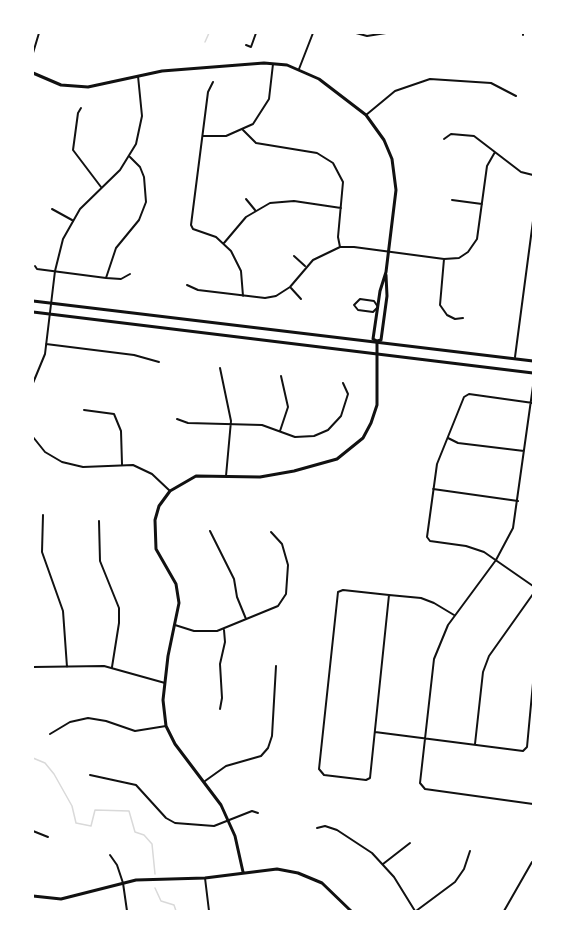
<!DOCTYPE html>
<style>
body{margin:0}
#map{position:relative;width:566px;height:944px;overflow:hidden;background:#fff;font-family:"Open Sans",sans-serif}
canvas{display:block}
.frame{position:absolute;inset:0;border:34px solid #fff;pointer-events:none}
</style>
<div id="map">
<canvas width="566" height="944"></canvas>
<div class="frame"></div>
</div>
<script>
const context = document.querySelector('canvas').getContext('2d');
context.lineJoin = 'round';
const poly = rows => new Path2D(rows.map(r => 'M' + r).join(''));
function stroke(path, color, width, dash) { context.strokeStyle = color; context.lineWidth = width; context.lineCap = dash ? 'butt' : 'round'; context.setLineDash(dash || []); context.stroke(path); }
const stream = poly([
 [205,42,209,33],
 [33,758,45,763,54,774,72,806,76,823,91,826,95,810,129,811,135,832,144,835,152,844,155,874],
 [155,888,161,901,174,905,176,911]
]);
const minor = poly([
 [356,33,367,36,386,33],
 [523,33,523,35],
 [246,45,251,47,256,33],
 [33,53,39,33],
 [299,69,313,33],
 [213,82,208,92,191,225,193,229,216,237,231,251,241,271,243,296],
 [81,108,78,113,73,150,101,187],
 [366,115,395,91,430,79,491,83,516,96],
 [243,130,256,143,317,153,333,163,343,182,338,237,340,247],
 [203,136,226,136,253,124,269,99,273,64],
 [444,139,451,134,474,136,521,172,533,175],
 [246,199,255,210],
 [452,200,482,204],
 [52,209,72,220],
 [224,243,246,217,270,203,294,201,341,208],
 [294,256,305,266],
 [444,259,440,305,447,315,455,319,463,318],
 [35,266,37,269,106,278,121,279,130,274],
 [106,278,116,248,139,220,146,202,144,177,140,167,130,157],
 [187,285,198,290,265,298,276,296,290,287,313,260,340,247,354,247,444,259,459,258,468,252,477,239,487,166,495,152],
 [291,288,301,299],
 [360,299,374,301,378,307,373,312,358,310,354,305,360,299],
 [46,344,134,355,159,362],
 [515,357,533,221],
 [220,368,231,421,226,476],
 [33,383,45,354,55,271,63,239,80,209,120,170,136,144,142,116,138,76],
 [533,386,513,528,496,560,448,625,434,659,420,783,425,789,533,804],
 [533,403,469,394,464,397,437,464,427,537,430,541,466,546,484,552,533,586],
 [84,410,114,414,121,431,122,464],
 [177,419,188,423,262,425,295,437,314,436,328,430,341,416,348,394,343,383],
 [280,431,288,407,281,376],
 [33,437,45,452,62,462,83,467,133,465,152,474,170,491],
 [448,438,458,443,524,451],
 [433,489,518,501],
 [43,515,42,552,63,611,67,667],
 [99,521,100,561,119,608,119,623,112,667],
 [210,531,234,579,237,597,246,619],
 [389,595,370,778,366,780,324,775,319,769,338,592,343,590,389,595,421,598,434,603,454,615],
 [175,625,194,631,217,631,278,606,286,594,288,565,282,544,271,532],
 [33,667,104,666,165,683],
 [220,709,222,698,220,664,225,642,224,630],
 [375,732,523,751,527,747,533,683],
 [50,734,70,722,88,718,106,721,135,731,166,726],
 [475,744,483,672,489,656,533,594],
 [90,775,136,785,166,818,175,823,214,826,252,811,258,813],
 [205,781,226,766,261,756,268,748,272,736,276,666],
 [317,828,325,826,337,830,372,853,394,877,415,911],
 [33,831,48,837],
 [110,855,117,865,123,883,127,911],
 [383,864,410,843],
 [205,878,209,911],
 [416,911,455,882,464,869,470,851],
 [504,911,532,862]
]);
const tertiary = poly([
 [33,73,61,85,88,87,162,71,264,63,287,65,319,79,366,115,384,140,392,159,396,190,386,272,380,291,373,339,377,341,377,405,371,423,363,438,337,459,294,471,260,477,196,476,170,491,159,506,155,520,156,549,176,584,179,603,168,656,163,700,166,726,175,744,221,805,235,836,243,872],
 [377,341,381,340,387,296,386,275],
 [33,896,61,899,136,880,205,878,277,869,298,873,322,883,351,911]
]);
const secondary = poly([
 [33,301,533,361],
 [33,312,533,373]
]);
stroke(stream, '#d9d9d9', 1.5);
stroke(minor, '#111', 2);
stroke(tertiary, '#111', 3);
stroke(secondary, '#111', 3);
</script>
